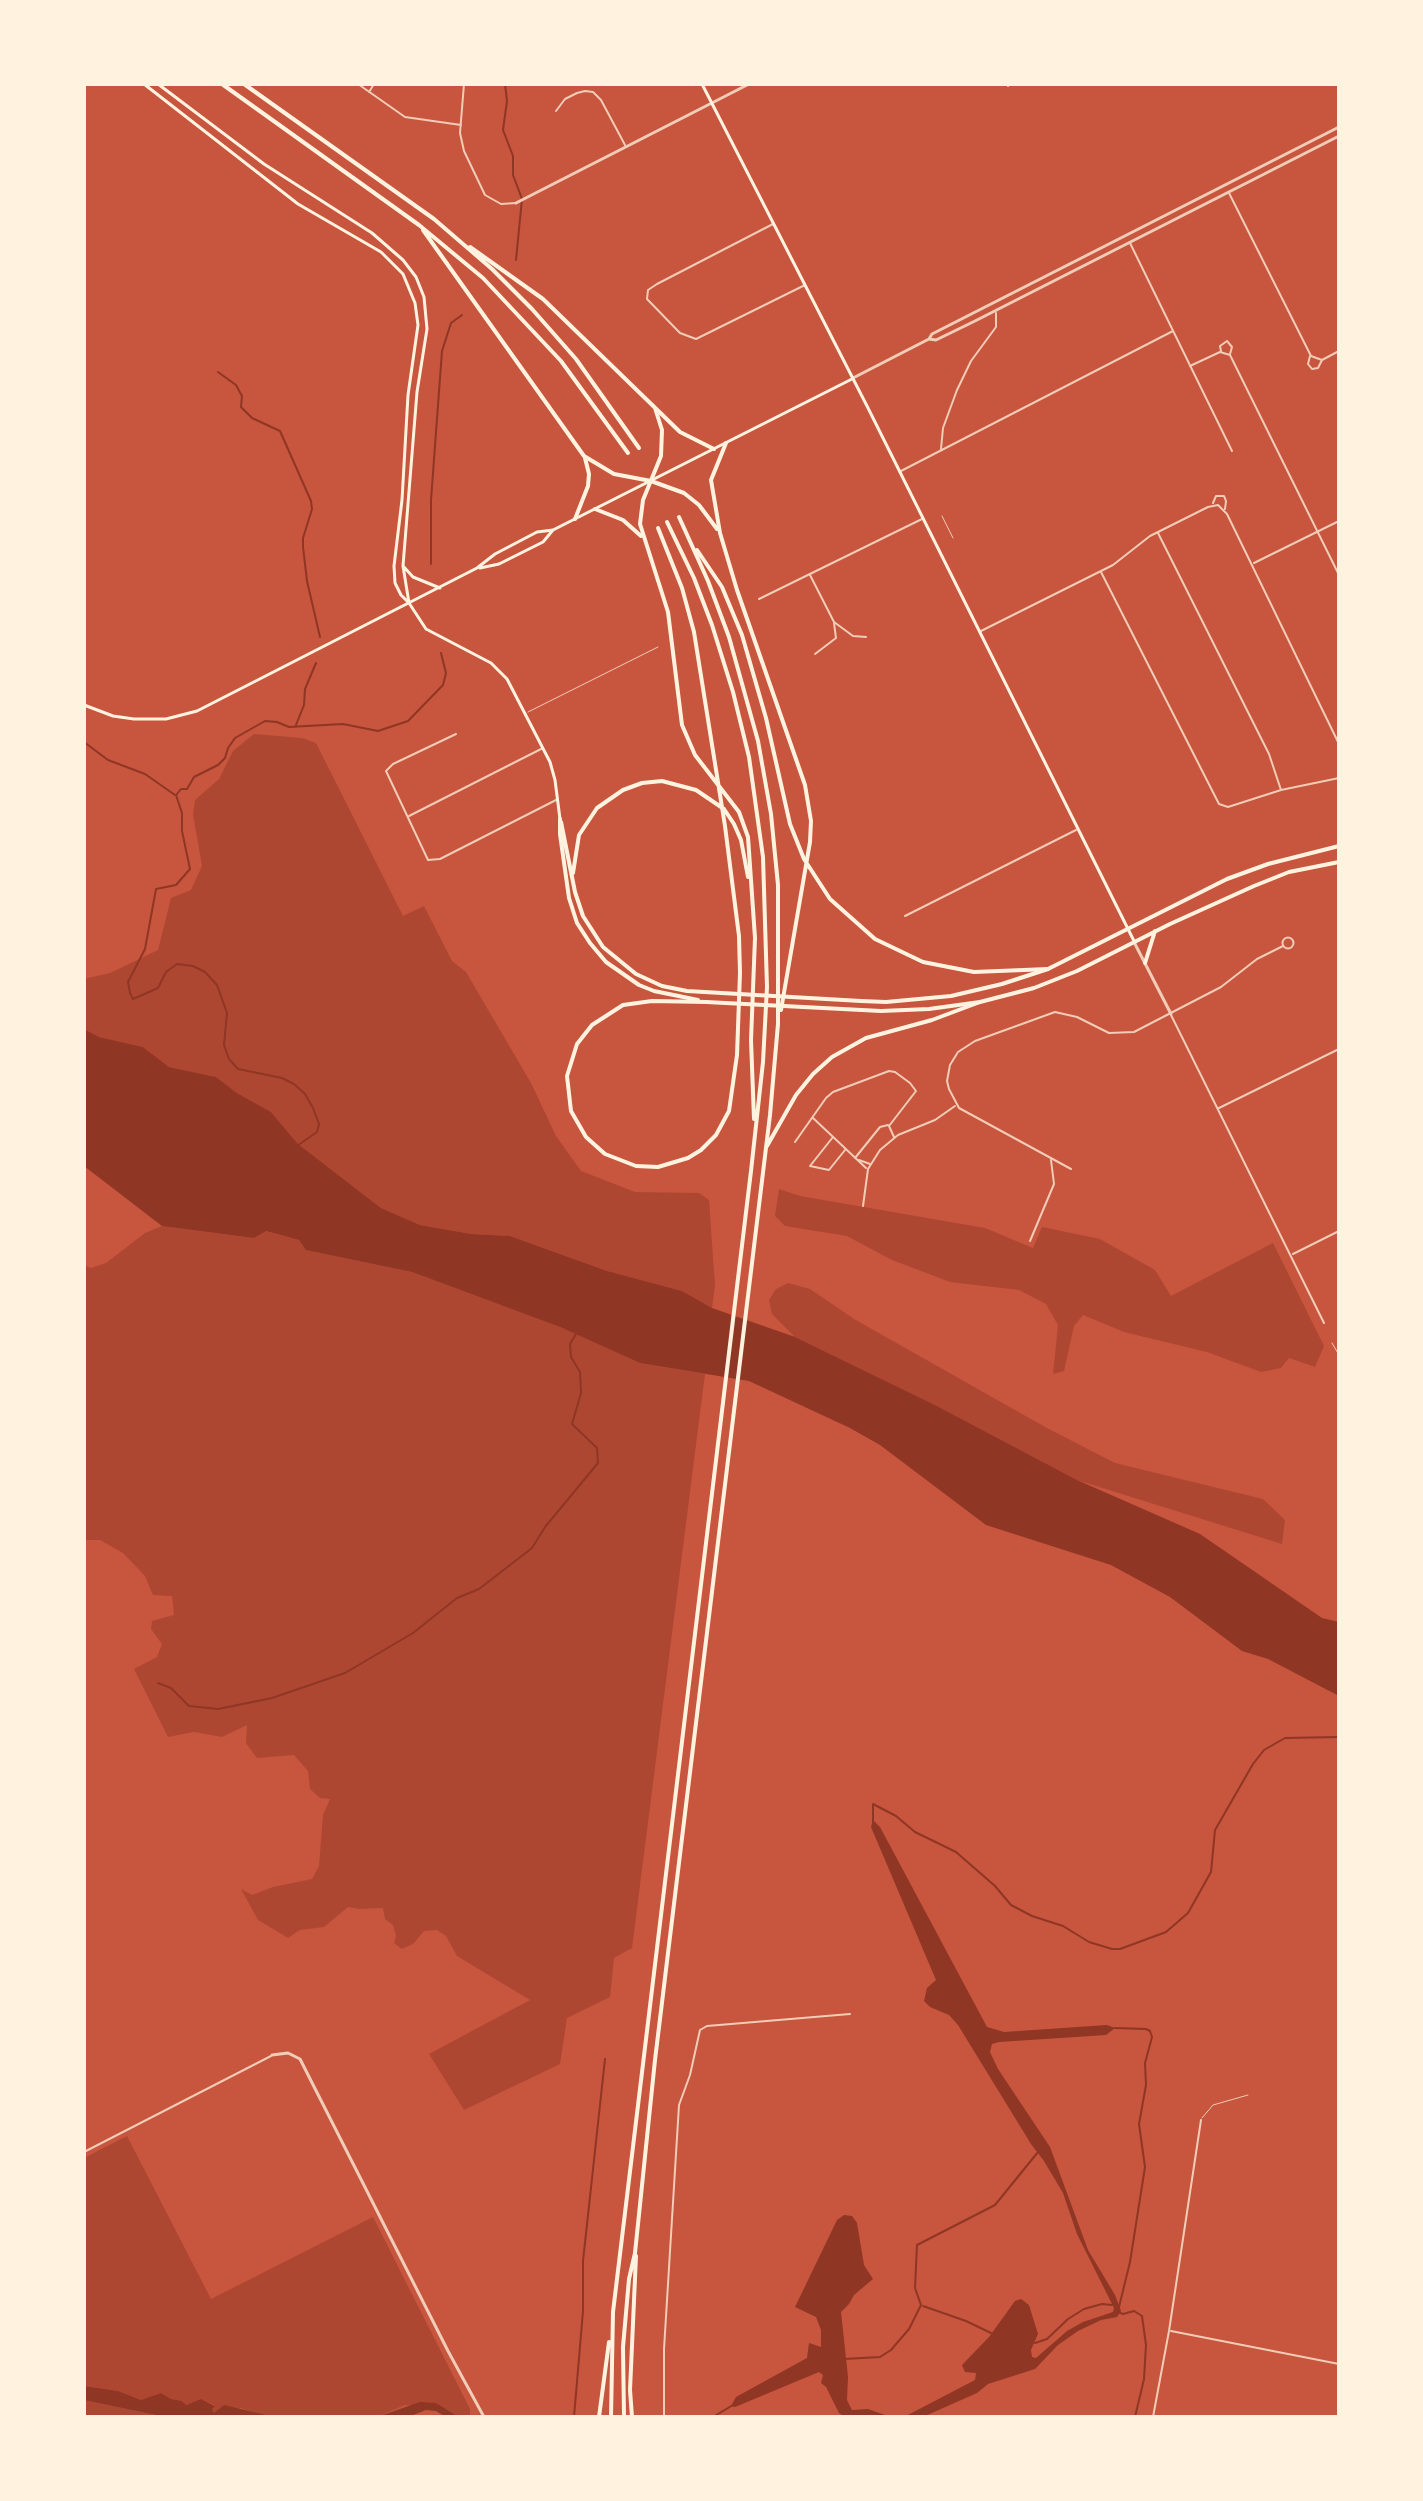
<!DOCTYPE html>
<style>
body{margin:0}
#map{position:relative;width:1423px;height:2501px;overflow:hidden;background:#c8553d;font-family:"PT Sans Narrow",sans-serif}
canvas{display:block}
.frame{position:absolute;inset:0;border:86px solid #fff3e0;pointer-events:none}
</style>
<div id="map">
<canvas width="1423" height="2501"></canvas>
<div class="frame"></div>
</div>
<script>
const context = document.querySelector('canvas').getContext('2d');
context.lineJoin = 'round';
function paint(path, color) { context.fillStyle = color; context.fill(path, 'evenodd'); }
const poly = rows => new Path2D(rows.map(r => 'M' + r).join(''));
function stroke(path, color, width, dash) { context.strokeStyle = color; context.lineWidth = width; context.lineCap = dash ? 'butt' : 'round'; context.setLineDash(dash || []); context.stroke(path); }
const green = poly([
 [254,734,302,738,316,743,403,916,424,906,452,961,466,972,531,1083,556,1136,581,1171,635,1192,699,1193,709,1200,715,1286,712,1308,682,1291,607,1271,510,1236,471,1234,420,1225,381,1208,298,1144,271,1112,237,1093,216,1077,169,1067,143,1047,99,1037,84,1029,84,979,110,973,158,950,171,898,191,890,202,866,193,814,195,800,219,779,233,751],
 [779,1189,800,1196,985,1228,1033,1248,1042,1227,1100,1239,1155,1270,1171,1296,1273,1243,1324,1346,1315,1367,1289,1358,1281,1368,1261,1372,1207,1352,1124,1332,1083,1315,1074,1326,1064,1371,1053,1374,1058,1325,1046,1304,1019,1290,950,1282,892,1260,847,1236,785,1226,775,1216],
 [162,1226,254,1238,265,1231,299,1240,307,1250,412,1272,560,1327,640,1363,705,1374,632,1948,614,1958,610,1997,567,2018,560,2064,464,2110,429,2054,530,2000,457,1956,446,1936,437,1930,424,1931,413,1944,402,1949,394,1943,396,1936,393,1925,385,1919,383,1908,359,1909,348,1907,324,1927,300,1930,288,1938,258,1920,241,1889,252,1895,273,1887,312,1879,319,1866,323,1815,330,1799,320,1798,310,1789,308,1771,294,1755,257,1758,246,1743,247,1725,222,1737,194,1732,168,1737,134,1669,157,1657,162,1644,151,1629,152,1621,174,1615,172,1596,153,1595,145,1576,123,1553,100,1540,84,1540,84,1265,91,1268,106,1263,145,1233],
 [788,1283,810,1289,854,1319,1045,1427,1115,1463,1263,1499,1285,1520,1282,1544,1077,1480,935,1405,795,1337,772,1314,769,1300,776,1289],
 [127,2136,211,2299,373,2217,470,2409,470,2417,459,2417,448,2410,405,2405,377,2417,274,2417,263,2416,241,2408,214,2413,212,2409,215,2405,201,2399,186,2405,182,2401,171,2399,161,2393,141,2400,118,2391,84,2386,84,2158],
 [84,2400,156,2415,198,2417,84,2417]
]);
const water = poly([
 [84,1029,99,1037,143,1047,169,1067,216,1077,237,1093,271,1112,298,1144,381,1208,420,1225,471,1234,510,1236,607,1271,682,1291,712,1308,795,1337,935,1405,1077,1480,1200,1534,1322,1618,1339,1622,1339,1696,1268,1659,1242,1651,1170,1597,1111,1565,986,1525,880,1445,850,1428,749,1381,640,1363,560,1327,412,1272,306,1250,299,1240,266,1231,254,1238,162,1226,84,1166],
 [873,1820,880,1827,987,2027,1004,2032,1107,2025,1115,2028,1106,2035,999,2042,992,2044,990,2052,998,2069,1050,2147,1088,2250,1115,2295,1121,2311,1117,2317,1101,2320,1078,2331,1058,2345,1035,2369,988,2384,977,2393,925,2416,911,2415,906,2417,845,2417,839,2413,826,2387,821,2383,823,2375,819,2372,735,2407,731,2406,736,2397,807,2358,809,2343,821,2347,821,2330,816,2317,795,2307,837,2220,844,2215,852,2216,857,2223,864,2265,873,2279,854,2295,849,2304,841,2312,848,2377,847,2400,852,2410,868,2409,888,2416,904,2417,975,2380,976,2373,965,2372,962,2365,989,2337,1015,2301,1021,2299,1029,2305,1038,2334,1031,2350,1032,2357,1036,2358,1067,2331,1083,2322,1113,2312,1114,2308,1077,2234,1063,2193,1044,2161,1031,2144,958,2025,949,2015,930,2007,924,2001,927,1988,936,1980,871,1827],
 [84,2386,118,2391,141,2400,161,2393,171,2399,182,2401,186,2405,201,2399,215,2406,212,2409,214,2413,224,2405,274,2417,156,2415,84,2400],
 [420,2402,436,2403,459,2417,446,2417,436,2411,426,2410,408,2417,377,2417]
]);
const stream = poly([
 [505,84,507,101,503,130,513,156,513,175,522,199,516,260],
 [218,372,236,385,242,396,241,407,252,418,280,431,311,501,312,509,303,538,303,547,307,581,320,637],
 [431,564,431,500,442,351,451,323,462,315],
 [296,725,304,705,305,689,316,663],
 [84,742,108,760,145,774,175,795],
 [177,794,181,789,187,789,194,777,218,765,225,758,228,748,235,738,265,721,277,722,289,727,343,724,378,731,408,721,443,685,446,673,441,653],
 [176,795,182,813,182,831,190,869,176,885,156,889,145,949,128,982,130,993,133,999,158,988,166,972,177,964,193,966,205,972,217,985,227,1013,224,1045,229,1059,238,1069,282,1078,294,1084,305,1094,313,1108,319,1124,317,1132,297,1146],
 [158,1683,171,1688,189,1706,218,1709,272,1698,345,1673,413,1633,457,1598,479,1589,532,1548,545,1527,598,1463,597,1448,572,1424,581,1393,580,1372,571,1357,570,1344,576,1334],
 [873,1822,873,1804,896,1816,915,1832,956,1852,995,1886,1011,1905,1032,1916,1063,1926,1089,1942,1112,1949,1120,1949,1166,1932,1188,1913,1211,1872,1215,1830,1253,1764,1264,1750,1285,1738,1339,1737],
 [1115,2028,1146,2029,1150,2031,1152,2037,1145,2063,1146,2085,1139,2124,1145,2167,1130,2262,1119,2307],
 [923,2306,966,2321,991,2333],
 [1118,2312,1123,2314,1134,2311,1142,2316,1146,2345,1144,2379,1135,2417],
 [1035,2343,1047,2339,1068,2319,1084,2309,1102,2304,1112,2305],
 [844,2359,880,2357,891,2350,909,2329,921,2305,915,2288,917,2245,995,2205,1038,2152],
 [574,2417,583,2311,583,2261,605,2059],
 [713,2417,733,2405]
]);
const service = poly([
 [942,516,953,538],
 [528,712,658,647],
 [1332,1343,1339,1355],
 [1202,2118,1213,2105,1248,2095]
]);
const minor = poly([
 [358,84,405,117,461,125],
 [464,84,460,133,464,151,485,195,501,204,516,203],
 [1008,84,1008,86],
 [369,92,374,84],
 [556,111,565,99,577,93,585,91,593,92,601,100,625,145],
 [1229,193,1311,356,1322,360,1339,351],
 [773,224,657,284,648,290,647,299,680,333,696,339,805,285],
 [1130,243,1232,451],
 [1221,351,1220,346,1227,341,1232,347,1230,354],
 [1310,356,1308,364,1312,369,1318,368,1322,360],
 [1190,366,1220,352,1230,355,1339,575],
 [941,449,943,428,957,390,971,361,996,327,996,313],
 [901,471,1173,331],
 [1213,503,1216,496,1224,496,1226,501,1225,509],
 [1158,533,1269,754,1281,790],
 [1254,563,1339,521],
 [1101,572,1219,804,1228,807,1281,790,1339,778],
 [810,575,834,622,853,636,866,637],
 [759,599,922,519],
 [981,631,1113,565,1150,536,1208,507,1218,505,1227,514,1339,744],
 [815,654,836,638,834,623],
 [456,734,393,764,386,771,428,860,440,859,558,799],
 [409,816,543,748],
 [905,916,1076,830],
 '1282.5 943a5.5 5.5 0 1 1 11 0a5.5 5.5 0 1 1-11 0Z',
 [1171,1015,1324,1323],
 [1219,1108,1339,1049],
 [813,1118,866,1168],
 [833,1137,810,1166,829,1170,845,1150],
 [795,1142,826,1098,833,1092,889,1071,895,1072,910,1083,916,1091,889,1126,894,1137],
 [855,1158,880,1127,888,1125],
 [859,1160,870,1164],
 [1071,1169,959,1108,949,1089,947,1081,950,1065,958,1052,975,1041,1055,1012,1077,1017,1109,1033,1134,1032,1221,987,1257,959,1283,946],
 [863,1206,868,1169,880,1150,898,1135,935,1120,955,1106],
 [1030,1241,1054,1184,1051,1160],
 [1293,1254,1339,1231],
 [84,2152,271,2056],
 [1171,2331,1339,2364],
 [664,2417,664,2349,679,2105,690,2075,700,2030,707,2026,850,2014],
 [1153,2417,1169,2331,1201,2120]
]);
const tertiary = poly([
 [516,203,749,84],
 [929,339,936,340,975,321,1339,136],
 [853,378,929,339,932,334,1339,127],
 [1134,942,1171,1014],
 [272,2055,288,2053,300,2059,448,2351,484,2417]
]);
const secondary = poly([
 [144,84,298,204,381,252,403,274,415,303,418,325,408,395,402,500,394,566,395,583,401,595,409,603,426,629,491,663,507,679,550,762,555,780,560,819],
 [158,84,264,164,372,233,403,260,416,277,424,297,427,329,417,392,403,566,409,603],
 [702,84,867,406,1134,941],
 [403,566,413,577,440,588],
 [480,568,499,564,543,542,553,530],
 [84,705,113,716,134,719,166,719,197,711,477,568,495,554,537,532,553,530,852,379]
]);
const trunk = poly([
 [560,819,560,834,569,898,577,923,590,943,606,962,639,985,654,991,698,1000],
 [561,822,575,892,583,916,603,947,636,974,662,986,687,991,861,1001,886,1002,951,996,1002,984,1048,969,1227,879,1268,864,1339,846],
 [1145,963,1155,931],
 [706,1002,881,1011,929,1009,980,1002,1034,988,1077,971,1170,924,1254,886,1289,872,1339,862]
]);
const motorway = poly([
 [222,84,419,225,483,278,561,361,628,453],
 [244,84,434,219,492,269,532,309,576,359,639,448],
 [423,230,584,456,614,474,651,481,684,493,699,505,717,529],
 [470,247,543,299,680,432,714,449],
 [655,408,662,430,661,456,643,500,640,524,668,612,682,725,695,755,739,812,748,837,755,938,751,1040,754,1119],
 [726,443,711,480,720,533,737,590,805,785,811,821,810,842,781,1010],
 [595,509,623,520,641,536],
 [575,519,588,486,589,474,585,458],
 [658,528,682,588,694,632,725,826,739,936,740,973,737,1055,729,1111,716,1135,701,1150,688,1158,658,1167,636,1166,605,1154,586,1137,571,1111,567,1076,577,1044,592,1025,623,1005,652,1001,707,1002],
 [697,550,722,587,742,635,766,718,790,824,804,859,830,899,875,939,923,962,974,972,1048,969],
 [573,873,579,835,597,808,623,790,642,783,662,781,696,790,724,809,734,824,741,840,748,877],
 [767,1146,796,1095,813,1074,832,1057,866,1038,932,1020,980,1002],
 [599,2417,609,2342],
 [611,2417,613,2312,751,1171,763,1062,767,987,763,857,749,757,733,692,712,625,694,578,667,522],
 [624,2417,623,2347,629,2279,635,2253,655,2060,770,1115,778,1024,778,885,771,814,758,741,729,637,708,581,679,517],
 [632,2417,630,2390,636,2256]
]);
paint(green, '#ae4732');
paint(water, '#8f3625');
stroke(stream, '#8f3625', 2);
stroke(service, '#f1ccb7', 1);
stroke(minor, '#f1ccb7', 2);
stroke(tertiary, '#f1ccb7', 3);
stroke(secondary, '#fff3e0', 3);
stroke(trunk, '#fff3e0', 4);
stroke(motorway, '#fff3e0', 4);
</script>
